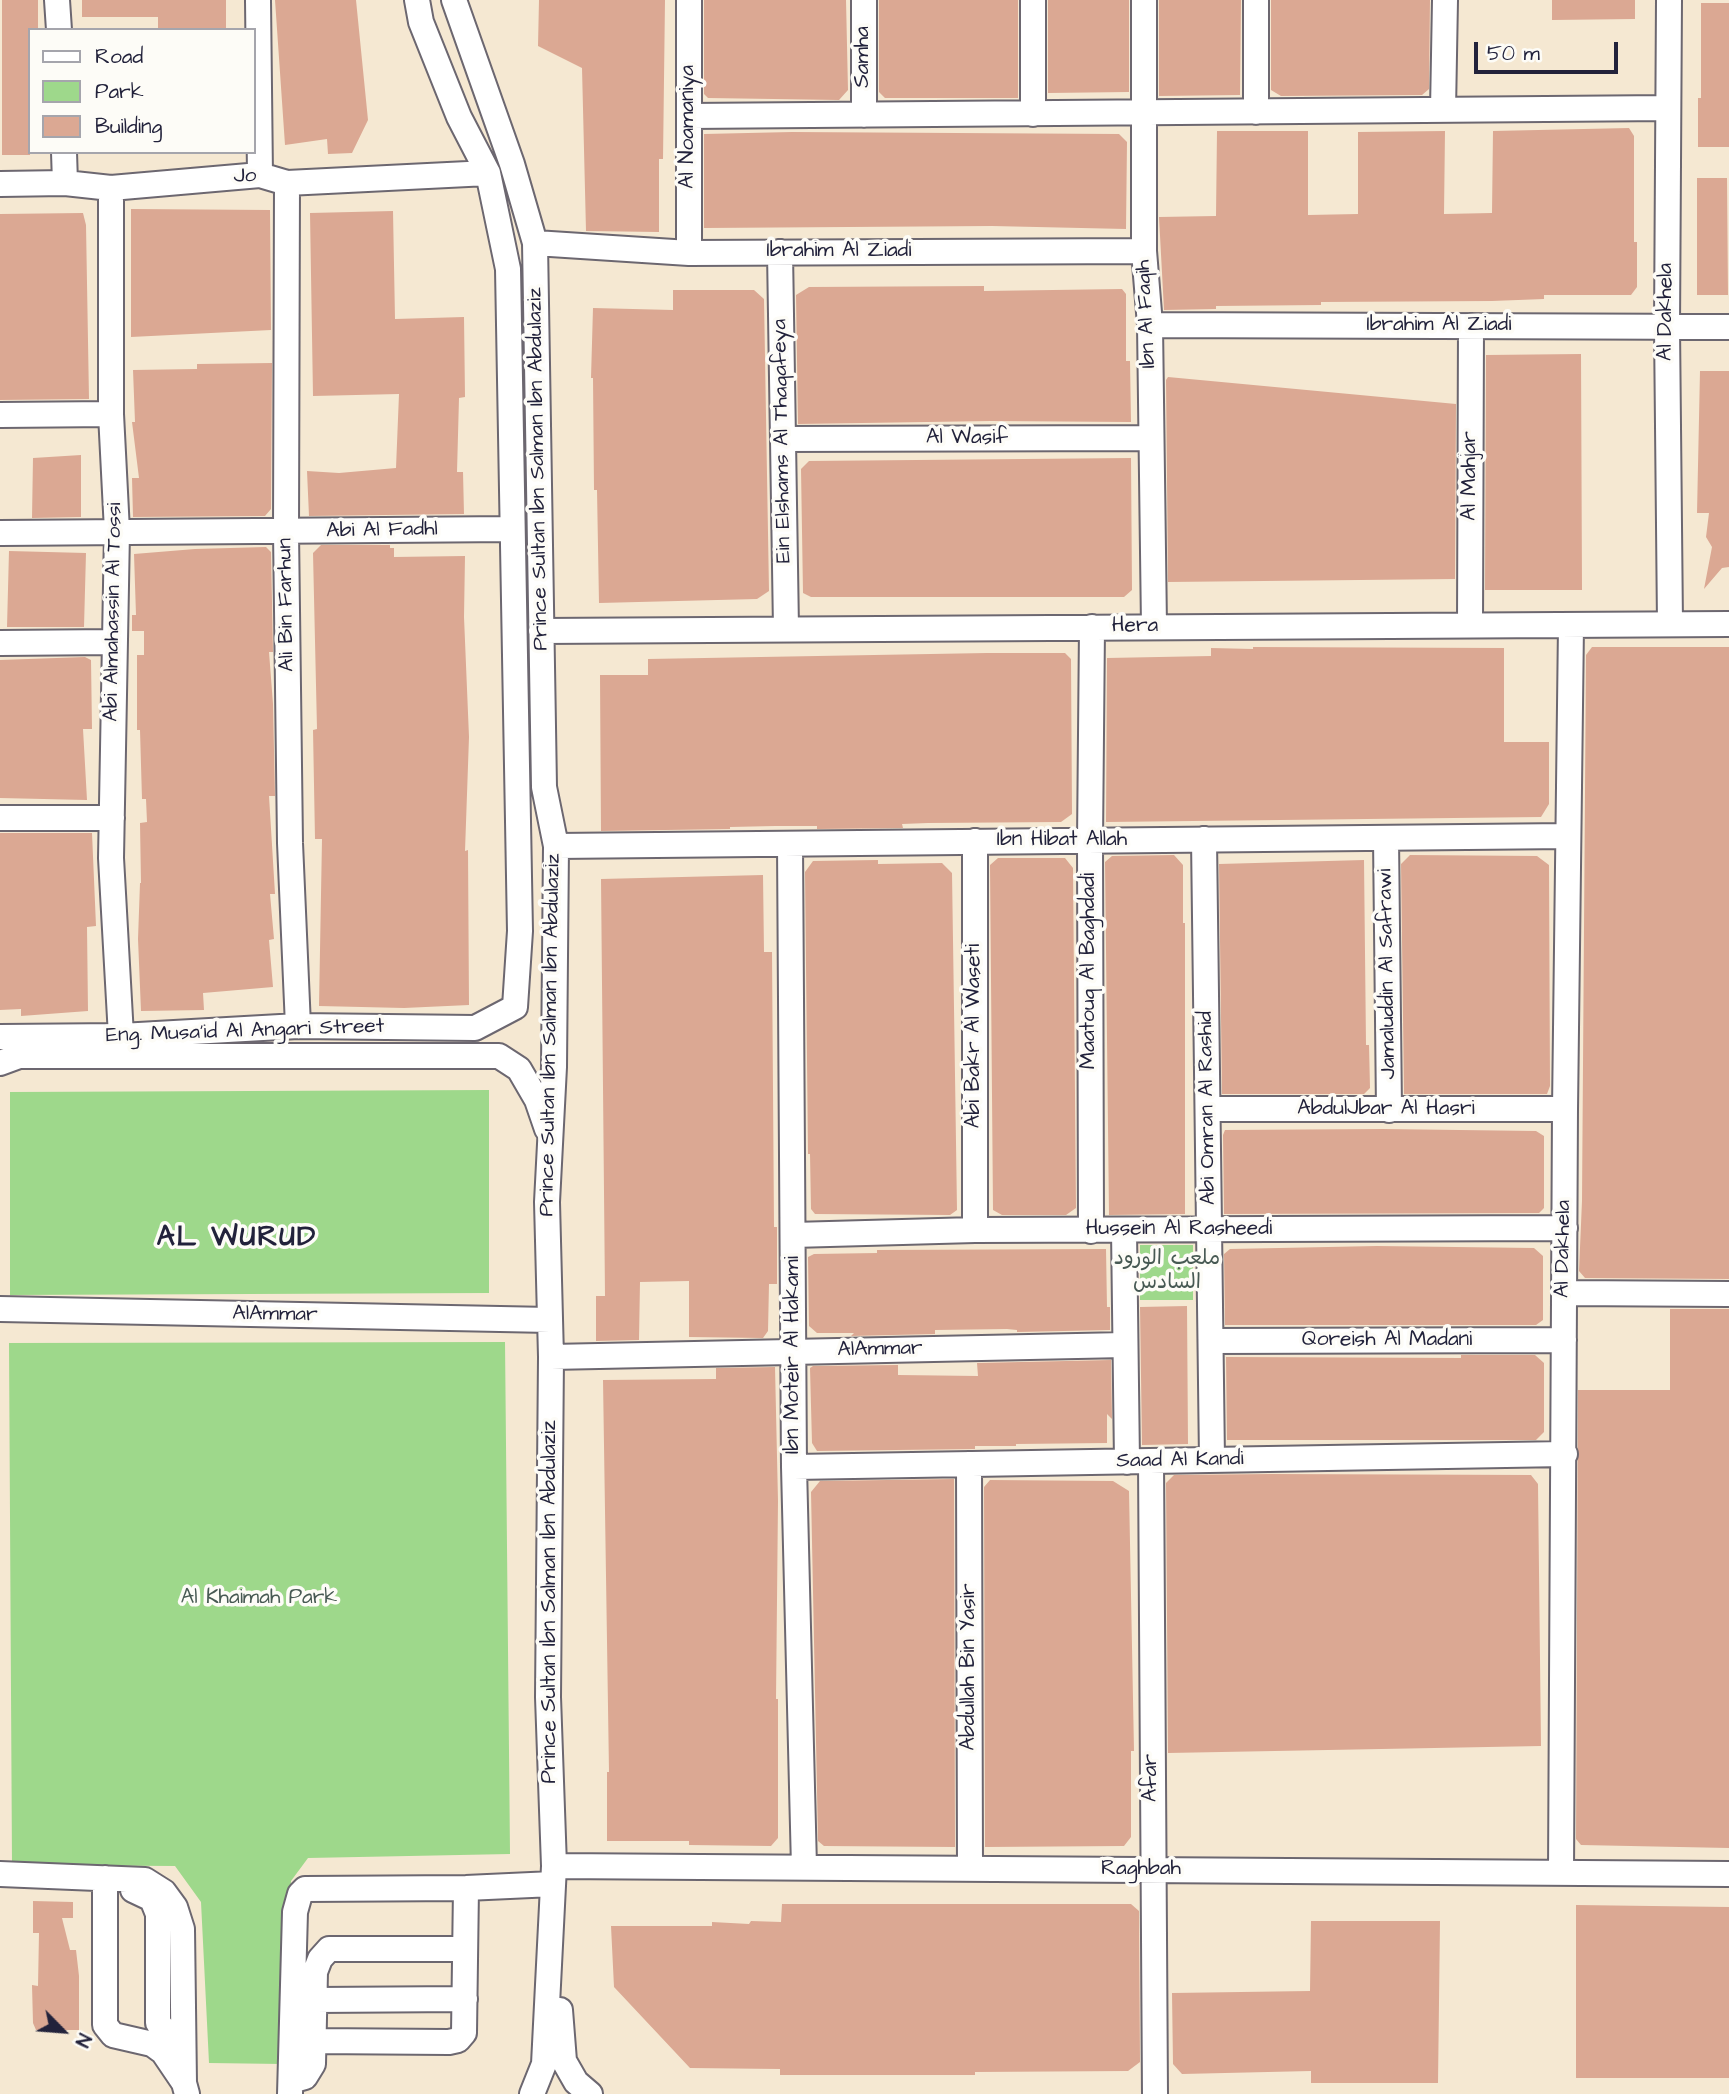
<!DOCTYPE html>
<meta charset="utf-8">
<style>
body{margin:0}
#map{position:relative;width:1729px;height:2094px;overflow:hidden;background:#f5e8d2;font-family:"Architects Daughter",sans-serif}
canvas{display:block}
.legend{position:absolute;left:28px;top:28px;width:228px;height:126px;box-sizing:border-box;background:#fdfcf7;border:2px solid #a5a5ac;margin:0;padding:9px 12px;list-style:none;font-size:21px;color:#22223b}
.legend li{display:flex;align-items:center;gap:14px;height:35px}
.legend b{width:35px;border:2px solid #a5a5ac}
.north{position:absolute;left:28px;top:1996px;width:70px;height:70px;-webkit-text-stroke:5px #fdfcf7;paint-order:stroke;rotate:115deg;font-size:19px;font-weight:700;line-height:28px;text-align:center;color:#22223b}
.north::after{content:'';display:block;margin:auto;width:24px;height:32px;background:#22223b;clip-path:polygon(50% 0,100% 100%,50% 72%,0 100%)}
.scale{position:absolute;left:1474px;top:42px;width:144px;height:32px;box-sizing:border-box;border:4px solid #22223b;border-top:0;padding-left:9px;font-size:21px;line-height:24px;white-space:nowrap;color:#22223b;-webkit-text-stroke:5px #fdfcf7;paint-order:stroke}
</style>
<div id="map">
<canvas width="1729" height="2094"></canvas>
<ul class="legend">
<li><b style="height:9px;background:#fff"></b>Road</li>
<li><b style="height:19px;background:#9ed88b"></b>Park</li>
<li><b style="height:19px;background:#dba893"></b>Building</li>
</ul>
<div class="north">N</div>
<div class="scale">50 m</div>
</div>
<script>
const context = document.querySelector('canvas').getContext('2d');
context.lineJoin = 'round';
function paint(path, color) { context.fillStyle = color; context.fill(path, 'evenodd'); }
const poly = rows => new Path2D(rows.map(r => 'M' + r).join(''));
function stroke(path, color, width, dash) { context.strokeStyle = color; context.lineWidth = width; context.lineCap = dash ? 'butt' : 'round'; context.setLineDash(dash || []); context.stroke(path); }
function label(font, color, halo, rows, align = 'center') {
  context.font = font + ' "Architects Daughter","Playpen Sans Arabic",sans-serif'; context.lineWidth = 7; context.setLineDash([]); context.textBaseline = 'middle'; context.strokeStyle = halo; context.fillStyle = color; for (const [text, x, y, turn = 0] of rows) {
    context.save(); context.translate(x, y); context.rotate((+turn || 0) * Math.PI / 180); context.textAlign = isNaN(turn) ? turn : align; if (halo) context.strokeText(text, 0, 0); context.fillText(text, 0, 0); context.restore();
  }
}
const green = poly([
 [489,1090,489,1293,10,1295,10,1092],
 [1140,1245,1193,1245,1193,1300,1140,1300],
 [505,1342,510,1854,308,1858,291,1881,282,2064,209,2063,201,1902,175,1866,12,1865,9,1343]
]);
const building = poly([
 [2,0,38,0,38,30,30,30,30,155,2,155],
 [82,0,226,0,226,29,158,29,158,17,82,17],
 [275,0,356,0,368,120,352,153,328,154,327,139,285,145],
 [539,0,665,0,663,159,659,159,659,232,586,231,582,68,538,46],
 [704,0,846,0,848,90,839,100,708,98,704,94],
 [879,0,1018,0,1018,98,885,98,879,92],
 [1048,0,1129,0,1129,92,1048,93],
 [1159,0,1241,0,1240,95,1159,96],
 [1271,0,1430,0,1429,89,1422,95,1281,96,1271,90],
 [1552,0,1635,0,1635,19,1552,20],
 [1701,3,1729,3,1729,147,1698,147,1698,98,1701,98],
 [1629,128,1634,136,1634,242,1637,242,1637,287,1631,295,1544,295,1544,299,1492,301,1321,302,1321,305,1216,306,1216,309,1164,310,1159,217,1216,216,1217,131,1308,131,1308,215,1358,214,1358,132,1445,131,1444,214,1492,213,1493,131],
 [792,132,1119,134,1127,142,1126,229,992,226,704,228,704,134],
 [1697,178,1727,178,1728,295,1697,295],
 [131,209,270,210,271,330,131,337],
 [393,211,395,319,464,317,465,397,459,398,457,472,463,472,464,514,309,516,307,471,339,473,396,468,399,394,313,396,310,213],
 [83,213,86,225,89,399,0,400,0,214],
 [984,286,984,291,1122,289,1126,294,1126,361,1130,361,1131,422,991,421,798,424,796,295,809,287],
 [673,290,754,290,764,299,769,591,757,599,599,603,597,490,594,490,593,378,591,378,593,308,673,310],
 [1581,354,1582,590,1485,590,1486,355],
 [272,363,271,509,265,516,133,517,132,478,139,478,132,422,135,422,133,370,197,369,197,364],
 [1700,371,1729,371,1729,567,1722,568,1704,589,1712,547,1706,537,1709,513,1697,513],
 [1168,377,1456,404,1455,579,1168,582,1166,380],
 [81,455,81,517,32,518,33,458],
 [1131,458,1132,590,1124,597,811,597,803,593,801,469,809,461],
 [321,545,390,545,390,548,394,548,394,557,465,556,464,617,469,737,465,851,468,850,469,1005,404,1008,319,1006,322,839,315,839,313,730,317,729,313,553],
 [266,547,271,552,273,652,269,652,273,704,275,796,269,796,275,894,270,894,274,939,269,940,273,987,203,993,204,1010,141,1011,138,939,140,883,141,883,140,823,147,822,146,799,142,799,140,730,137,730,137,655,144,655,144,631,132,631,132,615,136,615,134,554,195,549],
 [9,551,86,553,84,627,7,627],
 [1253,647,1504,648,1504,742,1549,742,1549,804,1541,817,1106,822,1107,658,1211,656,1211,648,1253,649],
 [1592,647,1729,647,1729,1279,1585,1278,1579,1271,1582,1201,1586,655],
 [987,653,1065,653,1071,659,1072,814,1061,822,928,823,902,824,903,828,817,829,817,826,775,826,730,827,730,829,601,831,600,675,648,675,648,659],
 [85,657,91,660,92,729,83,729,87,800,0,798,0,660],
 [0,833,92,833,96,926,87,927,88,1011,21,1016,21,1009,0,1010],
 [1174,855,1183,865,1183,923,1185,923,1185,1214,1109,1215,1105,862,1112,856],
 [1410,855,1537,856,1549,865,1550,1086,1547,1094,1404,1094,1401,864],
 [998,858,1065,858,1073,868,1076,1208,1066,1215,1002,1215,993,1210,990,865],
 [878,860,878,864,942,863,952,873,957,1210,950,1215,815,1214,811,1209,810,1154,808,1154,805,872,813,861],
 [1364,860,1366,1045,1369,1045,1370,1088,1364,1094,1222,1094,1219,864],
 [763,875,764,952,772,952,774,1227,777,1227,777,1284,769,1284,768,1331,763,1338,689,1337,689,1281,640,1282,639,1340,596,1341,596,1296,605,1296,601,879],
 [1383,1129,1536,1131,1544,1136,1544,1208,1539,1213,1224,1214,1223,1135,1225,1130],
 [1377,1246,1534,1248,1543,1256,1543,1320,1536,1325,1225,1325,1224,1254,1230,1249],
 [1106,1249,1107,1307,1110,1307,1110,1330,1017,1332,1017,1330,1007,1329,935,1330,935,1334,851,1336,854,1333,817,1333,809,1326,808,1257,814,1254,877,1253,877,1250],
 [1187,1306,1188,1444,1142,1445,1140,1307],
 [1670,1309,1729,1309,1729,1848,1581,1845,1576,1839,1578,1390,1670,1390],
 [1461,1355,1535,1355,1544,1363,1544,1432,1536,1440,1227,1440,1226,1357,1461,1358],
 [1111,1360,1112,1419,1107,1414,1107,1443,1016,1444,1016,1446,975,1446,975,1449,817,1451,812,1443,810,1368,813,1366,898,1365,898,1375,978,1376,977,1363],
 [775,1367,778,1501,776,1699,778,1699,778,1838,771,1846,689,1845,689,1841,607,1841,607,1772,609,1772,603,1380,716,1379,716,1368],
 [1272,1474,1531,1475,1538,1484,1541,1746,1168,1753,1166,1483,1174,1475],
 [954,1479,955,1847,824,1846,818,1841,811,1492,820,1481],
 [990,1480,1113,1481,1129,1491,1134,1751,1131,1751,1131,1837,1124,1846,985,1847,984,1487],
 [33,1901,73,1902,73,1918,62,1918,70,1950,76,1950,79,1976,79,2030,36,2030,33,2023,32,1985,38,1986,39,1933,33,1933],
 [782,1904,1131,1904,1139,1911,1140,2062,1128,2071,975,2072,975,2075,780,2075,780,2069,690,2068,614,1987,611,1926,712,1926,712,1922,749,1924,751,1921,781,1922],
 [1576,1905,1729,1907,1729,2078,1576,2078],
 [1311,1921,1440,1921,1438,2083,1311,2083,1311,2071,1182,2074,1173,2064,1172,1993,1310,1991]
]);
const minor = poly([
 [57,0,59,30],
 [258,0,260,175],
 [454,0,512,164,535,243,544,787,556,846,554,1067,547,1202,551,1357,548,1697,554,1866,544,2064,532,2094],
 [689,0,689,253],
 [864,0,864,115],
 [1144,0,1144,251,1150,325,1154,627],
 [1256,0,1256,112],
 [1669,0,1667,327,1670,624],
 [1443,110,1445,0],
 [1033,114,1033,0],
 [689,116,1668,108],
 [64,152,65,183],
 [287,183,286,532,290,843,298,1026],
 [0,184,65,183,111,188,260,175,287,183,488,173],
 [111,188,111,414,117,531,111,858,121,1036],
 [535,243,689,253,1144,251],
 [780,252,786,629],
 [1150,325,1729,327],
 [0,415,111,414],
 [783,439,1151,438],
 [0,533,512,529],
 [1470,625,1471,326],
 [541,631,1729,624],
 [0,643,114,642],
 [0,818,112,818],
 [1386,838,1389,1110],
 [1204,839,1212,1460],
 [975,841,975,1230],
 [790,844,794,1467,804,1867],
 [556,846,1568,836],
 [0,1037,121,1036,298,1026,475,1028,515,1007,520,931,508,269,488,173,459,117,421,22,417,0],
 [0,1063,19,1056,499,1056,519,1069,537,1100,547,1129],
 [1208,1109,1565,1109],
 [1124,1230,1127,1462],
 [1091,1231,1090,841,1092,627],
 [793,1235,975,1230,1565,1228],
 [1564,1293,1729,1294],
 [0,1309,550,1320],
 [1211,1341,1564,1340],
 [551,1357,1125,1345],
 [1151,1461,1155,2094],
 [969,1464,970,1869],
 [794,1467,1565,1454],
 [554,1866,1729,1874],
 [1561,1873,1565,1109,1571,625],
 [0,1874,145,1880,164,1892,175,1907,182,1929,184,2083,187,2094],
 [105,1878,105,2025,113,2035,152,2044,163,2052,184,2083],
 [133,1890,152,1899,158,1914,158,2023,172,2039,181,2057],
 [315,2000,465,1999],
 [560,2010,564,2061,576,2082,590,2094],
 [313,2041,449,2042,458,2040,464,2033,466,1888],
 [291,2081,305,2077,313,2064,315,1972,320,1959,329,1949,465,1949],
 [290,2094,295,1912,300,1894,305,1889,466,1888,553,1884]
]);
const streetNames = [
 ["Samha",864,57,-90],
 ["Al Noamaniya",689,127,-90],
 ["Jo",245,177,-2],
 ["Ibrahim Al Ziadi",839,252],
 ["Al Dakhela",1667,312,-90],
 ["Ibn Al Faqih",1147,314,-93],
 ["Ibrahim Al Ziadi",1439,326],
 ["Al Wasif",967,439],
 ["Ein Elshams Al Thaqafeya",783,441,-91],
 ["Prince Sultan Ibn Salman Ibn Abdulaziz",539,469,-91],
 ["Al Mahjar",1471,476,-90],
 ["Abi Al Fadhl",382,531,-1],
 ["Ali Bin Farhun",287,605,-91],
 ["Abi Almahassin Al Tossi",114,612,-89],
 ["Hera",1135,627],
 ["Ibn Hibat Allah",1062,841],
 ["Maatouq Al Baghdadi",1090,971,-90],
 ["Jamaluddin Al Safrawi",1388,974,-91],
 ["Eng. Musa'id Al Angari Street",245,1032,-2],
 ["Prince Sultan Ibn Salman Ibn Abdulaziz",551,1035,-89],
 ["Abi Bakr Al Waseti",975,1036,-90],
 ["Abi Omran Al Rashid",1208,1108,-91],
 ["AbdulJbar Al Hasri",1386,1110],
 ["Hussein Al Rasheedi",1179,1230],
 ["Al Dakhela",1564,1249,-89],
 ["AlAmmar",275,1315,1],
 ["Qoreish Al Madani",1387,1341],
 ["AlAmmar",880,1350,-1],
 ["Ibn Moteir Al Hakami",794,1355,-90],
 ["Saad Al Kandi",1180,1461,-1],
 ["Prince Sultan Ibn Salman Ibn Abdulaziz",551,1602,-90],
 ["Abdullah Bin Yasir",970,1667,-90],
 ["Afar",1152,1778,-90],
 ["Raghbah",1141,1870]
];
const parkNames = [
 ["ملعب الورود",1167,1260],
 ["السادس",1167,1284],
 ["Al Khaimah Park",259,1599]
];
const districtNames = [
 ["AL WURUD",237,1239]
];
paint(green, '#9ed88b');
paint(building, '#dba893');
stroke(minor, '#6c6770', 28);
stroke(minor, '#fff', 24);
label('21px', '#22223b', '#fdfcf7', streetNames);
label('21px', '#475953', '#fdfcf7', parkNames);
context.letterSpacing = '2px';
label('bold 28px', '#22223b', '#fdfcf7', districtNames);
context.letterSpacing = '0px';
</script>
